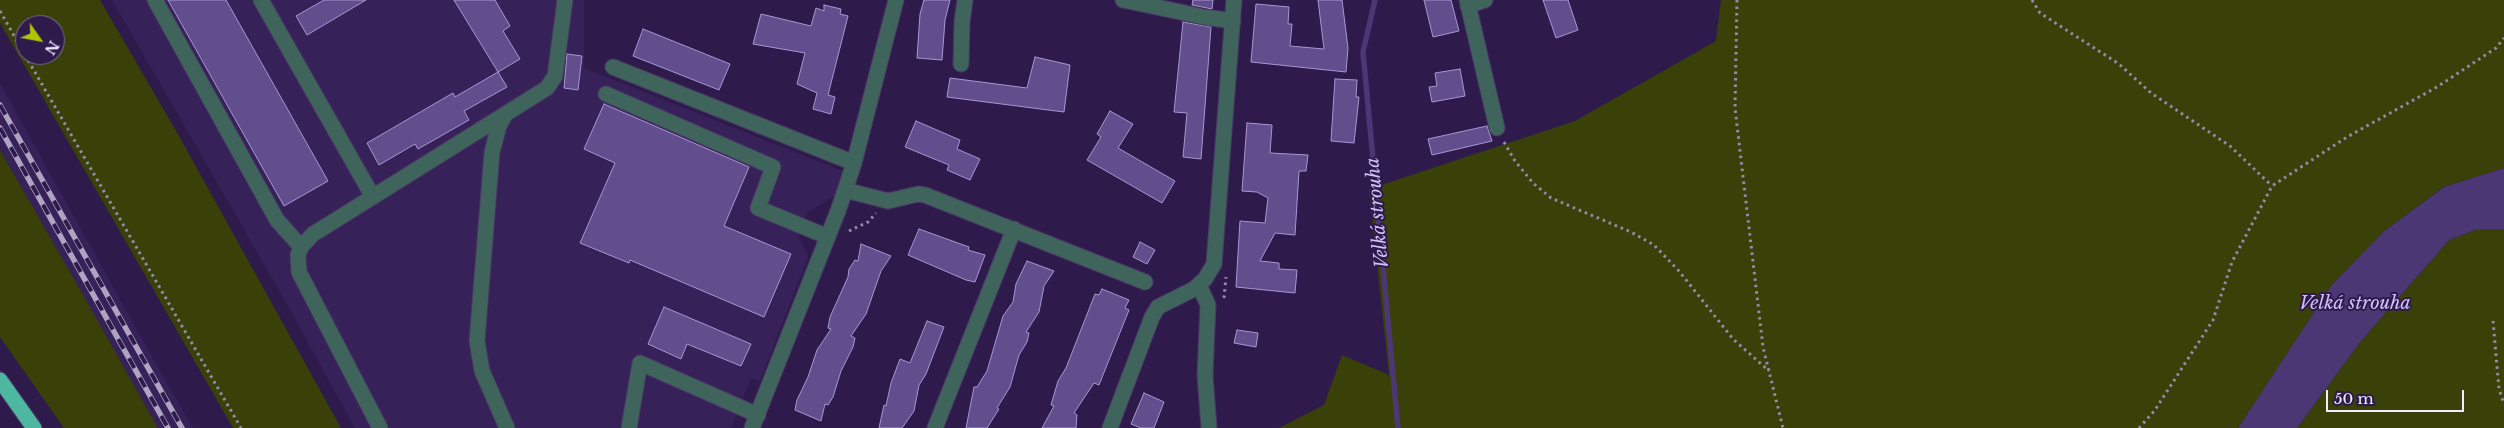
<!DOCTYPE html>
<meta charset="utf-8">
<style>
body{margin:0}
#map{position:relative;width:2504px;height:428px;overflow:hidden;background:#2e1b4c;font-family:"Libre Baskerville",serif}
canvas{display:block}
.north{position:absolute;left:15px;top:15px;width:50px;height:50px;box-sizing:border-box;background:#2e1b4c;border:1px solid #7c6e94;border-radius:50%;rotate:123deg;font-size:14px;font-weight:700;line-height:20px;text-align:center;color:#f0ebff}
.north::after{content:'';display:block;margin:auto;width:18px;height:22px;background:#afc504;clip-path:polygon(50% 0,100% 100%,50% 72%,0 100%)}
.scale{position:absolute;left:2326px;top:390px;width:138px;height:22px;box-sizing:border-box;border:2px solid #f0ebff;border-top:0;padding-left:6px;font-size:15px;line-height:18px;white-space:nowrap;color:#f0ebff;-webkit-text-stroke:4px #2e1b4c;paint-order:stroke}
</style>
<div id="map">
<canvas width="2504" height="428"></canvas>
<div class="north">N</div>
<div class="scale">50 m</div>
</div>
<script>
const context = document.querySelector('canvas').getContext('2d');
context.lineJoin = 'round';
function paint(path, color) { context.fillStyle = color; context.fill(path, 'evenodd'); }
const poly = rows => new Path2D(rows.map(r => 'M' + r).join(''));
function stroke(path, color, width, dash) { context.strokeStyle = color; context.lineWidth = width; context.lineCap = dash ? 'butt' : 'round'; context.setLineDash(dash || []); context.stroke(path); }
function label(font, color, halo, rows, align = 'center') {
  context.font = font + ' "Libre Baskerville",serif'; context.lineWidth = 4; context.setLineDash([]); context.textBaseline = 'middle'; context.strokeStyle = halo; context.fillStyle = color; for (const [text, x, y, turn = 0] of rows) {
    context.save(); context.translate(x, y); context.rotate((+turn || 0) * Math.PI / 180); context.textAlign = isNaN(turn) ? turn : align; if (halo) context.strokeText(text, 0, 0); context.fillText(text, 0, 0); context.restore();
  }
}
const built = poly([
 [112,0,584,0,584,68,842,171,834,196,807,213,799,237,808,257,760,381,751,378,731,428,355,428,284,299],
 [0,83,139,334,193,428,158,428,0,150]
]);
const green = poly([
 [0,0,100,0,179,136,341,428,233,428,0,23],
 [25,25,55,25,55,55,25,55],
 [1721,0,2504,0,2504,168,2443,187,2383,232,2332,285,2238,428,1279,428,1324,405,1342,355,1389,375,1369,189,1575,121,1716,41],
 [0,150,82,293,158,428,64,428,0,337],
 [2477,229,2504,229,2504,428,2297,428,2360,342,2449,240]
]);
const water = poly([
 [2504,168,2504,229,2477,229,2449,240,2360,342,2297,428,2238,428,2332,285,2383,232,2444,187]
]);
const stream = poly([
 [1375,0,1363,52,1398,428]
]);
const building = poly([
 [168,0,226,0,328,181,284,206,168,0],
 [324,0,366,0,307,35,296,16,324,0],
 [454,0,495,0,510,26,503,31,520,59,498,72,454,0],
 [924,0,950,0,945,20,942,60,917,58,920,14,924,0],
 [1193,0,1213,0,1212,9,1192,5,1193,0],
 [1318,0,1342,0,1348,48,1346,72,1251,62,1256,4,1289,7,1288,24,1292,24,1290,46,1324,49,1318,0],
 [1424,0,1451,0,1459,31,1433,37,1424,0],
 [1543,0,1568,0,1578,30,1556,38,1543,0],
 [824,5,841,9,840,14,848,16,828,95,835,97,831,114,813,109,817,93,797,84,805,53,753,44,761,14,811,26,816,8,824,11,824,5],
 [1183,22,1211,27,1201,159,1183,157,1187,113,1174,112,1183,22],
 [643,29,730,64,719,90,633,56,643,29],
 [567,54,582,56,578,90,564,88,567,54],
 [1035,57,1070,65,1064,112,947,97,950,78,1027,88,1035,57],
 [1460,69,1465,96,1432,102,1429,87,1437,86,1435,73,1460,69],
 [498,72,507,87,464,111,469,120,418,149,415,144,379,165,367,143,453,93,455,97,498,72],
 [1335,79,1357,80,1356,97,1359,97,1354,143,1331,141,1335,79],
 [604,104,749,167,724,226,791,254,764,317,630,260,629,263,580,243,615,163,584,149,604,104],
 [1110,111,1133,124,1118,148,1175,181,1162,203,1087,160,1101,137,1097,134,1110,111],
 [916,121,960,140,957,149,980,159,970,180,947,170,949,165,905,147,916,121],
 [1247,123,1272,125,1270,153,1308,155,1306,171,1299,171,1295,235,1275,233,1260,261,1279,263,1279,269,1297,270,1295,293,1236,287,1240,221,1265,223,1268,198,1257,192,1242,191,1247,123],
 [1487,126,1492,141,1432,155,1428,139,1487,126],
 [919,229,969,247,968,250,985,255,975,282,966,280,908,255,919,229],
 [1140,242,1155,250,1147,264,1133,257,1140,242],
 [861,244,891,256,881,271,866,314,851,336,855,338,853,347,841,371,833,397,828,405,825,404,821,421,795,410,797,400,808,377,817,350,831,329,828,328,830,317,848,277,849,269,855,260,858,261,861,244],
 [1027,261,1054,271,1044,286,1039,312,1026,332,1029,333,1027,342,1019,355,1010,387,997,408,999,409,987,428,966,428,974,387,977,387,987,371,1003,316,1013,302,1016,284,1027,261],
 [1102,289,1129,300,1125,308,1129,310,1099,385,1094,383,1074,413,1077,415,1076,428,1042,428,1054,406,1051,405,1058,381,1066,368,1095,294,1099,295,1102,289],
 [664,307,751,344,741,366,687,344,681,359,648,344,664,307],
 [927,321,944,327,926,374,919,385,914,411,902,428,879,428,884,405,886,406,891,383,900,359,910,363,927,321],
 [1237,330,1258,333,1256,347,1234,343,1237,330],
 [1144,393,1164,402,1154,428,1141,428,1131,424,1144,393]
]);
const path = poly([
 [1737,0,1735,108,1763,347,1783,428],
 [2032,0,2040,13,2119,64,2151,93,2230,146,2272,186],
 [0,11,25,55],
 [25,55,241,428],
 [1504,142,1515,161,1533,183,1551,198,1631,232,1654,245,1679,271,1733,339,1769,371],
 [849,231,868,222,876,213],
 [1224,298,1226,277],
 [2493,321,2499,389,2504,404],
 [2139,428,2155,410,2213,320,2232,262,2272,186,2347,137,2437,87,2496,48,2504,38]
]);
const minor = poly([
 [155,0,277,220,301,247],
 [261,0,373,197],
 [1123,0,1204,17,1233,21],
 [1467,0,1497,128],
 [1468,6,1485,0],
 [961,64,962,22,965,0],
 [613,67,854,163],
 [606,94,773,167,758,208,828,237],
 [505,115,499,126,492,152,477,341,482,371,507,428],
 [845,190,888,201,918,194,925,195,1145,282],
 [1199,285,1208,305,1205,375,1209,428],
 [380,428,299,272,298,255,301,247,313,234,323,228,547,88,555,76,565,0],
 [629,428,640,363,758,415],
 [752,428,838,211,854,163,896,0],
 [935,428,1014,229],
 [1110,428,1152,317,1158,307,1194,289,1205,279,1214,264,1234,0]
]);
const highway = poly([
 [0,380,34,428]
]);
const rail = poly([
 [0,105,182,428],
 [0,128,168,428]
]);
const waterNames = [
 ["Velká strouha",1378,213,-95],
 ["Velká strouha",2355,304]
];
paint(built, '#362159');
paint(green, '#394008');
paint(water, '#4c3775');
stroke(stream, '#4c3775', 5.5);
paint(building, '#624d8d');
stroke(building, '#a897d2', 1);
stroke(minor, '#493865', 17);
stroke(highway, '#493865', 17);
stroke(path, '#968bac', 3, [2.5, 4]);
stroke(minor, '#3e645b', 15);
stroke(highway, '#4db7a2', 15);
stroke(rail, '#aea4c2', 5.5);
stroke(rail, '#2e1b4c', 4, [11]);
label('italic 18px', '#d1c2fa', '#2e1b4c', waterNames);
</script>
